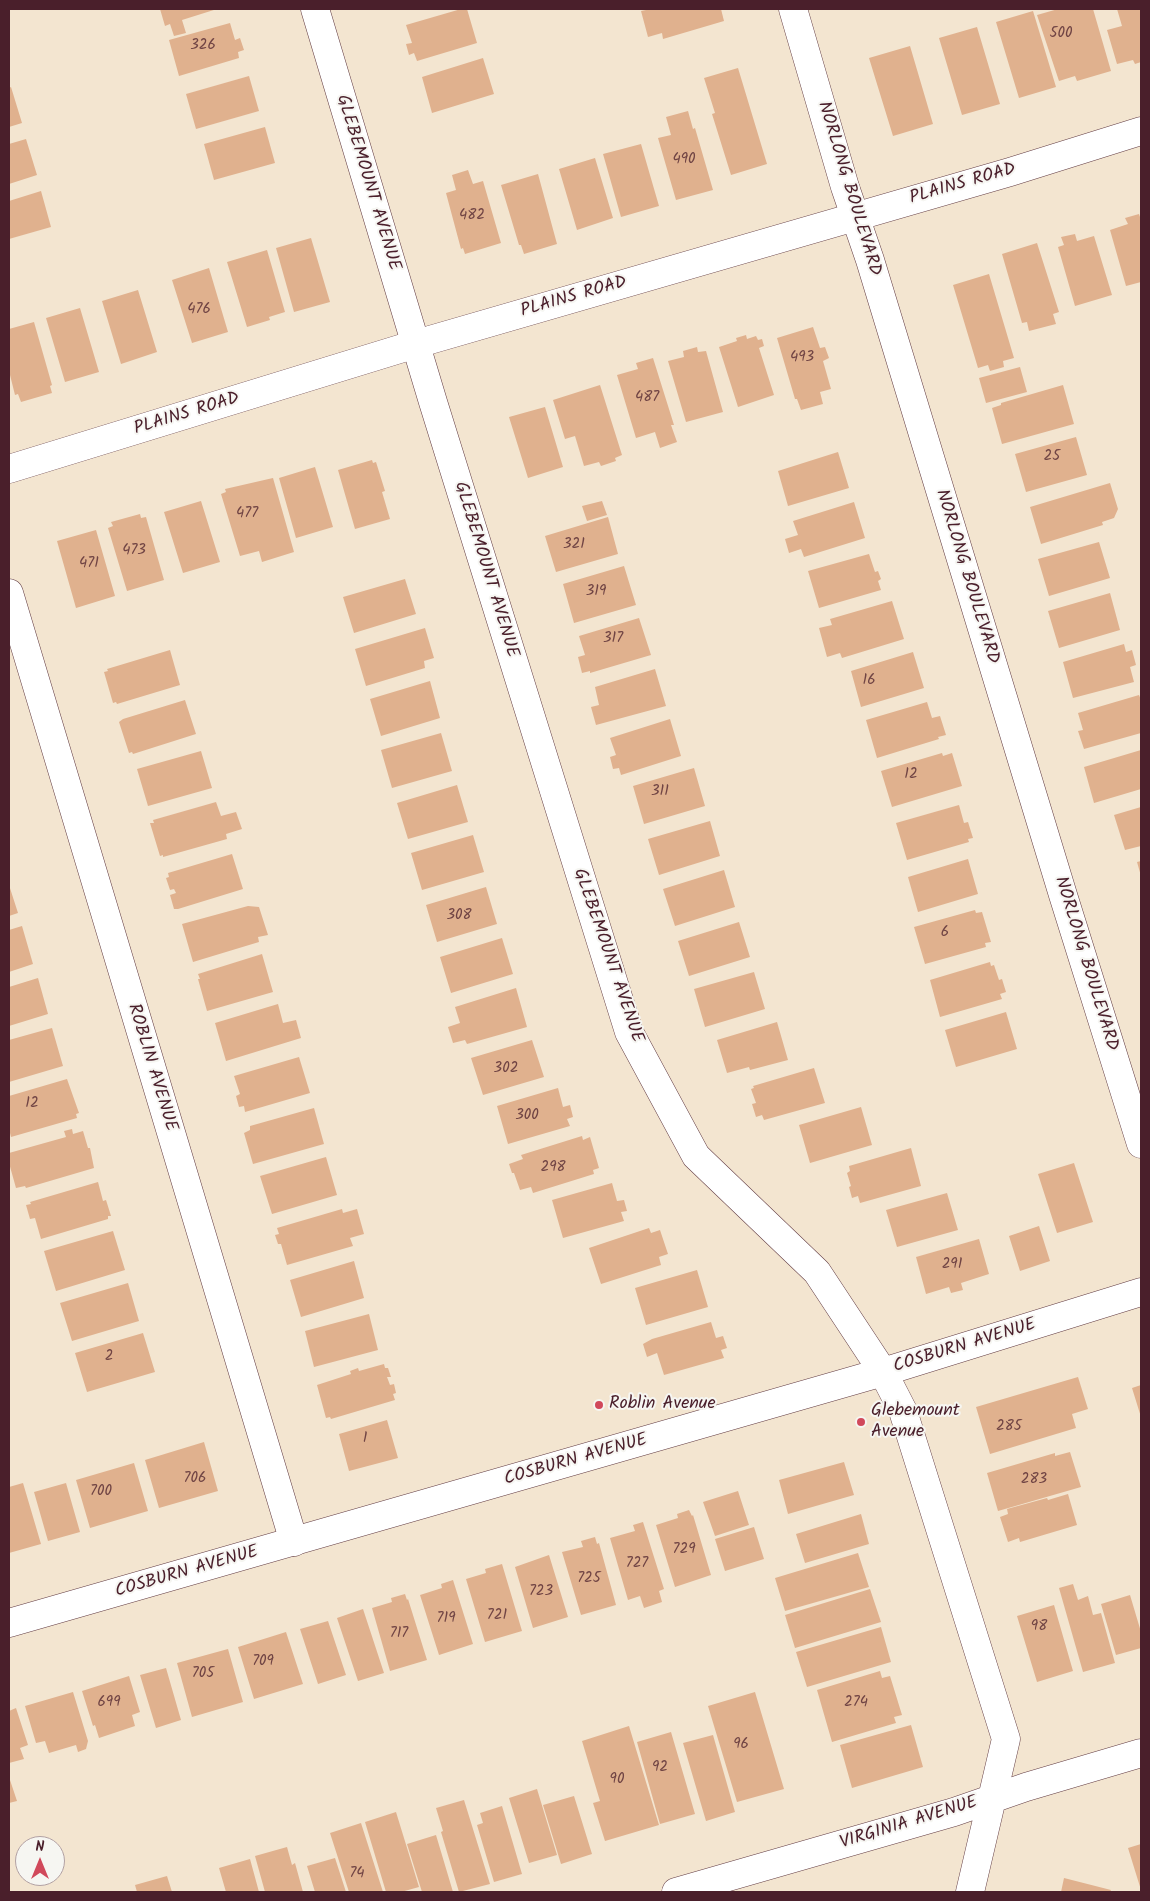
<!DOCTYPE html>
<style>
body{margin:0}
#map{position:relative;width:1150px;height:1901px;overflow:hidden;background:#f3e5d0;font-family:Kalam,sans-serif}
canvas{display:block}
.frame{position:absolute;inset:0;border:10px solid #4a1f2b;pointer-events:none}
.north{position:absolute;left:15px;top:1836px;width:50px;height:50px;box-sizing:border-box;background:#f6f6f2;border:1px solid #b1a0a2;border-radius:50%;rotate:0deg;font-size:14px;font-weight:700;line-height:20px;text-align:center;color:#4a1f2b}
.north::after{content:'';display:block;margin:auto;width:18px;height:22px;background:#d1495b;clip-path:polygon(50% 0,100% 100%,50% 72%,0 100%)}
</style>
<div id="map">
<canvas width="1150" height="1901"></canvas>
<div class="frame"></div>
<div class="north">N</div>
</div>
<script>
const context = document.querySelector('canvas').getContext('2d');
context.lineJoin = 'round';
function paint(path, color) { context.fillStyle = color; context.fill(path, 'evenodd'); }
const poly = rows => new Path2D(rows.map(r => 'M' + r).join(''));
function stroke(path, color, width, dash) { context.strokeStyle = color; context.lineWidth = width; context.lineCap = dash ? 'butt' : 'round'; context.setLineDash(dash || []); context.stroke(path); }
function label(font, color, halo, rows, align = 'center') {
  context.font = font + ' Kalam,sans-serif'; context.lineWidth = 4; context.setLineDash([]); context.textBaseline = 'middle'; context.strokeStyle = halo; context.fillStyle = color; for (const [text, x, y, turn = 0] of rows) {
    context.save(); context.translate(x, y); context.rotate((+turn || 0) * Math.PI / 180); context.textAlign = isNaN(turn) ? turn : align; if (halo) context.strokeText(text, 0, 0); context.fillText(text, 0, 0); context.restore();
  }
}
const building = poly([
 [160,9,217,9,182,20,186,33,174,36,170,24,165,26],
 [461,9,467,9,477,43,417,61,414,53,409,55,406,44,412,43,406,25],
 [651,9,721,9,724,21,663,39,662,33,648,37,641,11],
 [1058,9,1093,9,1111,71,1077,81,1075,76,1059,81,1037,15],
 [1117,9,1141,9,1141,62,1135,64,1133,60,1117,64,1107,30,1122,26],
 [1033,11,1056,87,1019,98,996,22],
 [230,23,235,40,240,38,244,50,238,52,239,58,179,76,169,40],
 [977,27,1000,104,962,115,939,38],
 [910,46,933,124,893,136,869,58],
 [483,58,494,94,432,113,422,77],
 [738,68,767,164,731,175,712,114,715,113,704,78],
 [249,76,259,111,196,129,186,94],
 [11,87,22,123,9,127,9,88],
 [688,111,693,129,695,128,713,190,676,200,658,138,671,135,666,117],
 [265,127,275,163,214,180,204,144],
 [26,139,37,175,9,184,9,144],
 [641,144,659,206,621,217,603,154],
 [595,158,613,218,577,230,559,169],
 [468,170,473,184,483,181,501,243,465,254,463,248,461,249,446,193,456,190,452,175],
 [538,174,557,244,524,254,521,245,519,245,501,185],
 [41,191,51,227,9,239,9,201],
 [1139,214,1141,220,1141,282,1126,286,1110,230,1128,224,1125,218],
 [1075,234,1077,241,1094,236,1112,295,1075,306,1058,247,1064,245,1061,237],
 [311,238,330,302,294,312,276,248],
 [1037,243,1059,312,1053,314,1056,324,1029,331,1027,322,1022,323,1002,254],
 [267,250,285,312,269,317,270,320,247,327,227,262],
 [209,268,228,332,192,343,172,280],
 [989,274,1014,358,1003,361,1004,367,990,371,988,365,978,368,953,285],
 [138,290,157,352,121,364,102,301],
 [80,308,99,372,65,382,46,318],
 [34,322,52,385,50,386,52,393,21,402,18,394,15,395,9,371,9,329],
 [813,327,820,348,825,347,829,358,823,361,831,389,820,392,823,404,801,410,797,399,795,399,777,338],
 [746,335,747,339,756,336,758,340,762,339,764,346,759,348,774,395,738,407,719,347,737,341,736,338],
 [697,347,698,352,706,351,723,412,686,422,668,361,684,357,683,351],
 [653,358,674,425,671,425,677,442,660,448,655,432,636,438,617,375,638,369,636,363],
 [1020,367,1027,392,986,403,979,378],
 [600,385,622,455,615,458,616,461,601,466,599,462,584,466,575,436,565,439,553,400],
 [1063,385,1074,424,1002,444,992,408,1001,405,1001,403],
 [545,407,563,467,528,478,509,417],
 [1076,437,1087,475,1026,492,1015,454],
 [838,452,849,488,788,506,778,471],
 [372,460,373,463,376,462,385,491,382,492,390,519,355,529,338,470],
 [315,467,333,527,296,538,279,478],
 [273,478,294,552,262,562,259,551,240,556,221,494,226,492,225,489],
 [1110,483,1118,509,1114,518,1102,522,1103,525,1041,544,1030,507],
 [201,501,220,562,183,573,164,512],
 [602,501,607,515,587,521,582,506],
 [854,502,865,538,804,557,801,549,789,553,785,539,798,535,793,521],
 [140,514,141,518,146,517,164,580,127,591,108,528,113,526,111,522],
 [608,517,618,554,556,572,545,536],
 [96,530,115,596,76,608,57,541],
 [1099,542,1110,578,1049,596,1038,559],
 [869,554,875,572,878,571,881,579,878,581,881,590,819,608,808,571],
 [624,566,636,605,574,623,563,584],
 [405,579,416,614,354,633,343,597],
 [1110,593,1120,630,1059,648,1048,611],
 [892,601,904,639,842,658,840,653,827,657,819,628,832,625,830,619],
 [639,618,651,655,590,673,590,671,582,673,578,657,585,655,579,636],
 [425,628,434,658,424,661,425,668,366,686,355,649],
 [1124,644,1126,652,1132,650,1136,665,1130,667,1134,682,1073,698,1063,662],
 [170,650,180,685,117,704,116,702,113,703,104,672,108,671,107,669],
 [913,652,924,688,861,707,851,671],
 [655,669,666,706,596,725,591,707,599,705,595,687],
 [430,681,440,718,381,736,370,699],
 [1139,695,1141,700,1141,733,1084,749,1078,731,1083,730,1078,713],
 [185,700,196,734,133,754,132,752,129,753,119,722,123,719],
 [927,702,932,718,940,716,946,735,938,737,939,739,877,758,866,720],
 [670,719,681,756,621,775,619,768,613,769,610,757,616,755,610,738],
 [441,733,452,771,392,788,381,750],
 [1141,750,1141,789,1094,803,1084,767],
 [201,751,212,788,148,806,137,769],
 [942,753,943,756,952,753,962,786,892,807,881,771],
 [694,768,705,806,644,824,633,786],
 [457,785,468,822,408,839,397,803],
 [216,802,221,816,236,812,242,829,226,834,227,839,163,857,163,855,160,856,150,823,154,823,153,820],
 [959,805,964,823,968,822,973,838,968,839,969,842,907,860,896,823],
 [1141,807,1141,846,1125,850,1114,815],
 [710,821,720,856,659,875,648,839],
 [473,835,484,872,422,890,411,853],
 [232,854,243,889,178,909,174,909,170,895,176,893,174,889,170,890,166,878,169,877,168,873],
 [968,859,978,894,918,912,908,877],
 [1141,861,1141,876,1137,862],
 [724,870,735,907,675,926,663,889],
 [9,885,18,913,9,916],
 [486,887,497,924,437,942,426,905],
 [248,906,259,907,268,935,258,937,259,942,193,962,182,924],
 [975,910,976,913,982,912,991,942,985,943,986,947,925,964,914,927],
 [739,922,750,957,689,976,678,941],
 [22,926,33,964,9,972,9,930],
 [502,938,513,974,451,993,440,957],
 [262,954,273,992,207,1011,198,979,200,979,198,974],
 [990,962,991,966,994,965,999,980,1002,979,1006,992,1000,994,1002,999,940,1017,930,980],
 [754,972,765,1009,705,1027,694,989],
 [38,978,48,1014,9,1026,9,987],
 [516,988,527,1027,467,1044,465,1040,453,1043,448,1027,460,1023,455,1007],
 [278,1004,283,1023,296,1020,301,1038,226,1061,215,1023],
 [1006,1012,1017,1049,956,1067,945,1030],
 [777,1022,788,1060,750,1070,749,1067,727,1073,717,1040],
 [52,1028,63,1066,9,1082,9,1040],
 [532,1040,544,1077,483,1095,471,1058],
 [299,1057,310,1093,245,1112,244,1106,239,1107,236,1096,240,1094,234,1076],
 [814,1068,825,1103,764,1120,762,1115,756,1117,752,1104,756,1103,751,1089,754,1088,753,1086],
 [67,1079,79,1113,76,1114,77,1118,11,1137,9,1129,9,1096],
 [558,1088,563,1107,570,1105,573,1117,567,1119,570,1126,508,1144,497,1106],
 [861,1107,872,1145,810,1163,799,1125],
 [314,1108,324,1144,253,1164,244,1133,250,1130,250,1126],
 [72,1129,73,1134,83,1131,88,1148,90,1148,94,1168,26,1188,25,1186,16,1188,9,1163,9,1153,66,1137,64,1131],
 [582,1136,583,1140,590,1137,599,1168,593,1170,594,1174,533,1193,531,1187,520,1190,514,1173,512,1173,509,1164,523,1159,521,1155],
 [911,1148,921,1186,860,1203,858,1196,852,1198,849,1187,851,1186,847,1173,850,1171,849,1166],
 [326,1157,337,1195,272,1214,260,1176],
 [1074,1163,1093,1222,1057,1233,1038,1174],
 [98,1182,103,1201,106,1200,111,1216,108,1216,108,1219,41,1239,35,1218,30,1219,26,1205,31,1204,30,1202],
 [612,1183,617,1201,624,1200,627,1211,621,1212,624,1221,563,1238,552,1200],
 [947,1193,958,1230,897,1247,886,1210],
 [342,1209,343,1213,357,1209,364,1234,350,1238,353,1246,287,1265,281,1244,278,1244,275,1235,279,1234,277,1228],
 [1039,1226,1050,1261,1020,1271,1009,1236],
 [649,1228,651,1233,660,1230,668,1254,659,1257,661,1265,601,1284,589,1248],
 [113,1231,125,1270,56,1291,44,1251],
 [979,1239,989,1274,961,1283,963,1290,951,1293,949,1287,926,1294,916,1257],
 [354,1261,364,1298,301,1317,290,1280],
 [697,1270,708,1307,646,1325,635,1288],
 [128,1283,139,1321,72,1341,60,1303],
 [369,1314,378,1350,314,1367,305,1331],
 [711,1322,716,1338,723,1336,727,1348,721,1350,724,1358,664,1375,657,1353,647,1357,643,1344,652,1339],
 [143,1333,155,1372,87,1392,75,1353],
 [384,1364,385,1368,388,1368,391,1377,387,1377,390,1385,394,1384,396,1393,393,1394,395,1400,331,1419,330,1417,326,1418,317,1385,351,1374,350,1371,358,1368,359,1371],
 [1078,1377,1088,1409,1072,1414,1076,1428,990,1454,976,1407],
 [1141,1385,1141,1417,1132,1388],
 [387,1420,398,1458,349,1471,339,1434],
 [204,1442,218,1491,159,1508,145,1460],
 [1070,1452,1081,1487,998,1511,987,1473,1055,1453,1055,1456],
 [844,1462,854,1495,788,1514,779,1480],
 [134,1463,148,1511,90,1528,76,1480],
 [23,1483,41,1544,9,1553,9,1487],
 [66,1483,80,1532,48,1541,34,1492],
 [738,1491,749,1525,715,1536,703,1502],
 [1068,1494,1077,1525,1020,1542,1019,1538,1008,1542,1000,1517,1008,1514,1007,1509,1047,1498,1048,1500],
 [689,1510,692,1516,693,1515,711,1575,675,1587,656,1525,678,1518,677,1514],
 [861,1514,869,1544,805,1563,796,1534],
 [643,1522,664,1589,659,1591,662,1602,644,1608,640,1596,628,1600,610,1538,635,1531,633,1525],
 [754,1527,764,1559,725,1571,715,1539],
 [595,1537,597,1544,599,1543,616,1605,581,1615,562,1552,583,1547,581,1541],
 [858,1553,869,1587,785,1611,775,1578],
 [549,1555,568,1617,533,1628,515,1567],
 [502,1564,522,1631,485,1642,466,1579,486,1573,485,1569],
 [453,1580,473,1644,439,1655,420,1595,442,1588,441,1584],
 [1073,1584,1078,1600,1088,1596,1093,1615,1101,1613,1115,1663,1083,1672,1059,1588],
 [870,1589,881,1622,795,1648,785,1615],
 [405,1594,407,1600,408,1599,427,1660,390,1671,372,1608,392,1602,391,1598],
 [1130,1595,1141,1632,1141,1648,1116,1655,1101,1604],
 [1054,1605,1073,1671,1037,1682,1017,1616],
 [363,1609,384,1673,358,1681,337,1618],
 [328,1621,346,1675,318,1684,300,1629],
 [881,1627,891,1662,807,1687,796,1652],
 [286,1632,303,1684,254,1699,238,1647],
 [228,1649,243,1702,192,1717,177,1663],
 [166,1668,181,1720,156,1728,140,1675],
 [880,1671,882,1678,890,1676,902,1715,894,1717,896,1723,832,1742,817,1690],
 [129,1676,140,1712,132,1715,135,1726,99,1738,95,1725,93,1726,82,1691],
 [73,1692,88,1741,86,1749,78,1752,76,1745,49,1753,45,1741,36,1743,25,1706],
 [755,1692,784,1789,737,1802,708,1706],
 [16,1708,28,1745,20,1748,24,1759,9,1763,9,1711],
 [911,1725,923,1767,852,1788,840,1745],
 [629,1726,659,1825,605,1841,593,1803,600,1801,582,1741],
 [671,1732,695,1814,660,1824,637,1742],
 [713,1735,735,1812,706,1821,683,1743],
 [9,1777,17,1801,9,1803],
 [537,1789,557,1855,529,1863,509,1798],
 [574,1796,592,1854,561,1864,543,1805],
 [464,1800,490,1884,459,1892,441,1832,443,1831,436,1808],
 [502,1806,522,1874,494,1882,477,1825,483,1823,480,1813],
 [396,1812,419,1887,401,1892,386,1892,365,1822],
 [361,1823,383,1892,349,1892,330,1833],
 [436,1835,453,1892,422,1892,407,1844],
 [1141,1844,1141,1890,1128,1848],
 [287,1847,292,1865,295,1863,303,1892,265,1892,255,1856],
 [335,1858,346,1892,315,1892,307,1866],
 [250,1859,259,1892,226,1892,219,1868],
 [167,1876,172,1892,137,1892,135,1885],
 [1064,1878,1111,1890,1110,1892,1061,1892]
]);
const minor = poly([
 [315,9,433,402,629,1032,696,1156,817,1272,883,1372,903,1411,1006,1739,970,1892],
 [793,9,845,187,870,260,1063,895,1141,1144],
 [9,469,416,344,1010,172,1141,131],
 [9,593,294,1542],
 [676,1892,954,1812,1026,1787,1141,1753]
]);
const tertiary = poly([
 [9,1623,883,1372,1141,1292]
]);
const markers = [
 [599,1405,5,"#d1495b"],
 [861,1422,5,"#d1495b"]
];
const numberNames = [
 ["500",1061,34],
 ["326",203,46],
 ["490",684,160],
 ["482",472,216],
 ["476",199,310],
 ["493",802,358],
 ["487",647,398],
 ["25",1052,457],
 ["477",247,514],
 ["321",574,545],
 ["473",134,551],
 ["471",89,564],
 ["319",596,592],
 ["317",613,639],
 ["16",869,681],
 ["12",911,775],
 ["311",660,792],
 ["308",459,916],
 ["6",945,933],
 ["302",506,1069],
 ["12",32,1104],
 ["300",527,1116],
 ["298",553,1168],
 ["291",952,1265],
 ["2",109,1357],
 ["285",1009,1427],
 ["1",365,1439],
 ["706",195,1479],
 ["283",1034,1480],
 ["700",101,1492],
 ["729",684,1550],
 ["727",637,1564],
 ["725",589,1579],
 ["723",541,1592],
 ["721",497,1616],
 ["719",446,1619],
 ["98",1039,1627],
 ["717",399,1634],
 ["709",263,1662],
 ["705",203,1674],
 ["699",109,1703],
 ["274",856,1703],
 ["96",741,1745],
 ["92",660,1768],
 ["90",617,1780],
 ["74",357,1874]
];
const streetNames = [
 ["GLEBEMOUNT AVENUE",367,183,73],
 ["PLAINS ROAD",963,185,-16],
 ["NORLONG BOULEVARD",848,189,73],
 ["PLAINS ROAD",574,298,-16],
 ["PLAINS ROAD",187,415,-17],
 ["GLEBEMOUNT AVENUE",485,570,73],
 ["NORLONG BOULEVARD",966,577,73],
 ["GLEBEMOUNT AVENUE",607,956,71],
 ["NORLONG BOULEVARD",1085,964,73],
 ["ROBLIN AVENUE",151,1068,73],
 ["COSBURN AVENUE",965,1347,-17],
 ["COSBURN AVENUE",576,1461,-16],
 ["COSBURN AVENUE",187,1573,-16],
 ["VIRGINIA AVENUE",909,1824,-17]
];
const poiNames = [
 ["Roblin Avenue",609,1405],
 ["Glebemount",871,1412],
 ["Avenue",871,1433]
];
paint(building, '#e0b18e');
stroke(minor, '#633d44', 29);
stroke(tertiary, '#633d44', 29);
stroke(minor, '#fff', 28);
stroke(tertiary, '#fff', 28);
for (const [x, y, r, color] of markers) { const dot = new Path2D(); dot.arc(x, y, r, 0, 2 * Math.PI); context.fillStyle = color; context.fill(dot); stroke(dot, '#f6f6f2', 2); }
label('15px', '#704444', null, numberNames);
label('18px', '#4a1f2b', '#f6f6f2', streetNames);
label('18px', '#4a1f2b', '#f6f6f2', poiNames, 'left');
</script>
